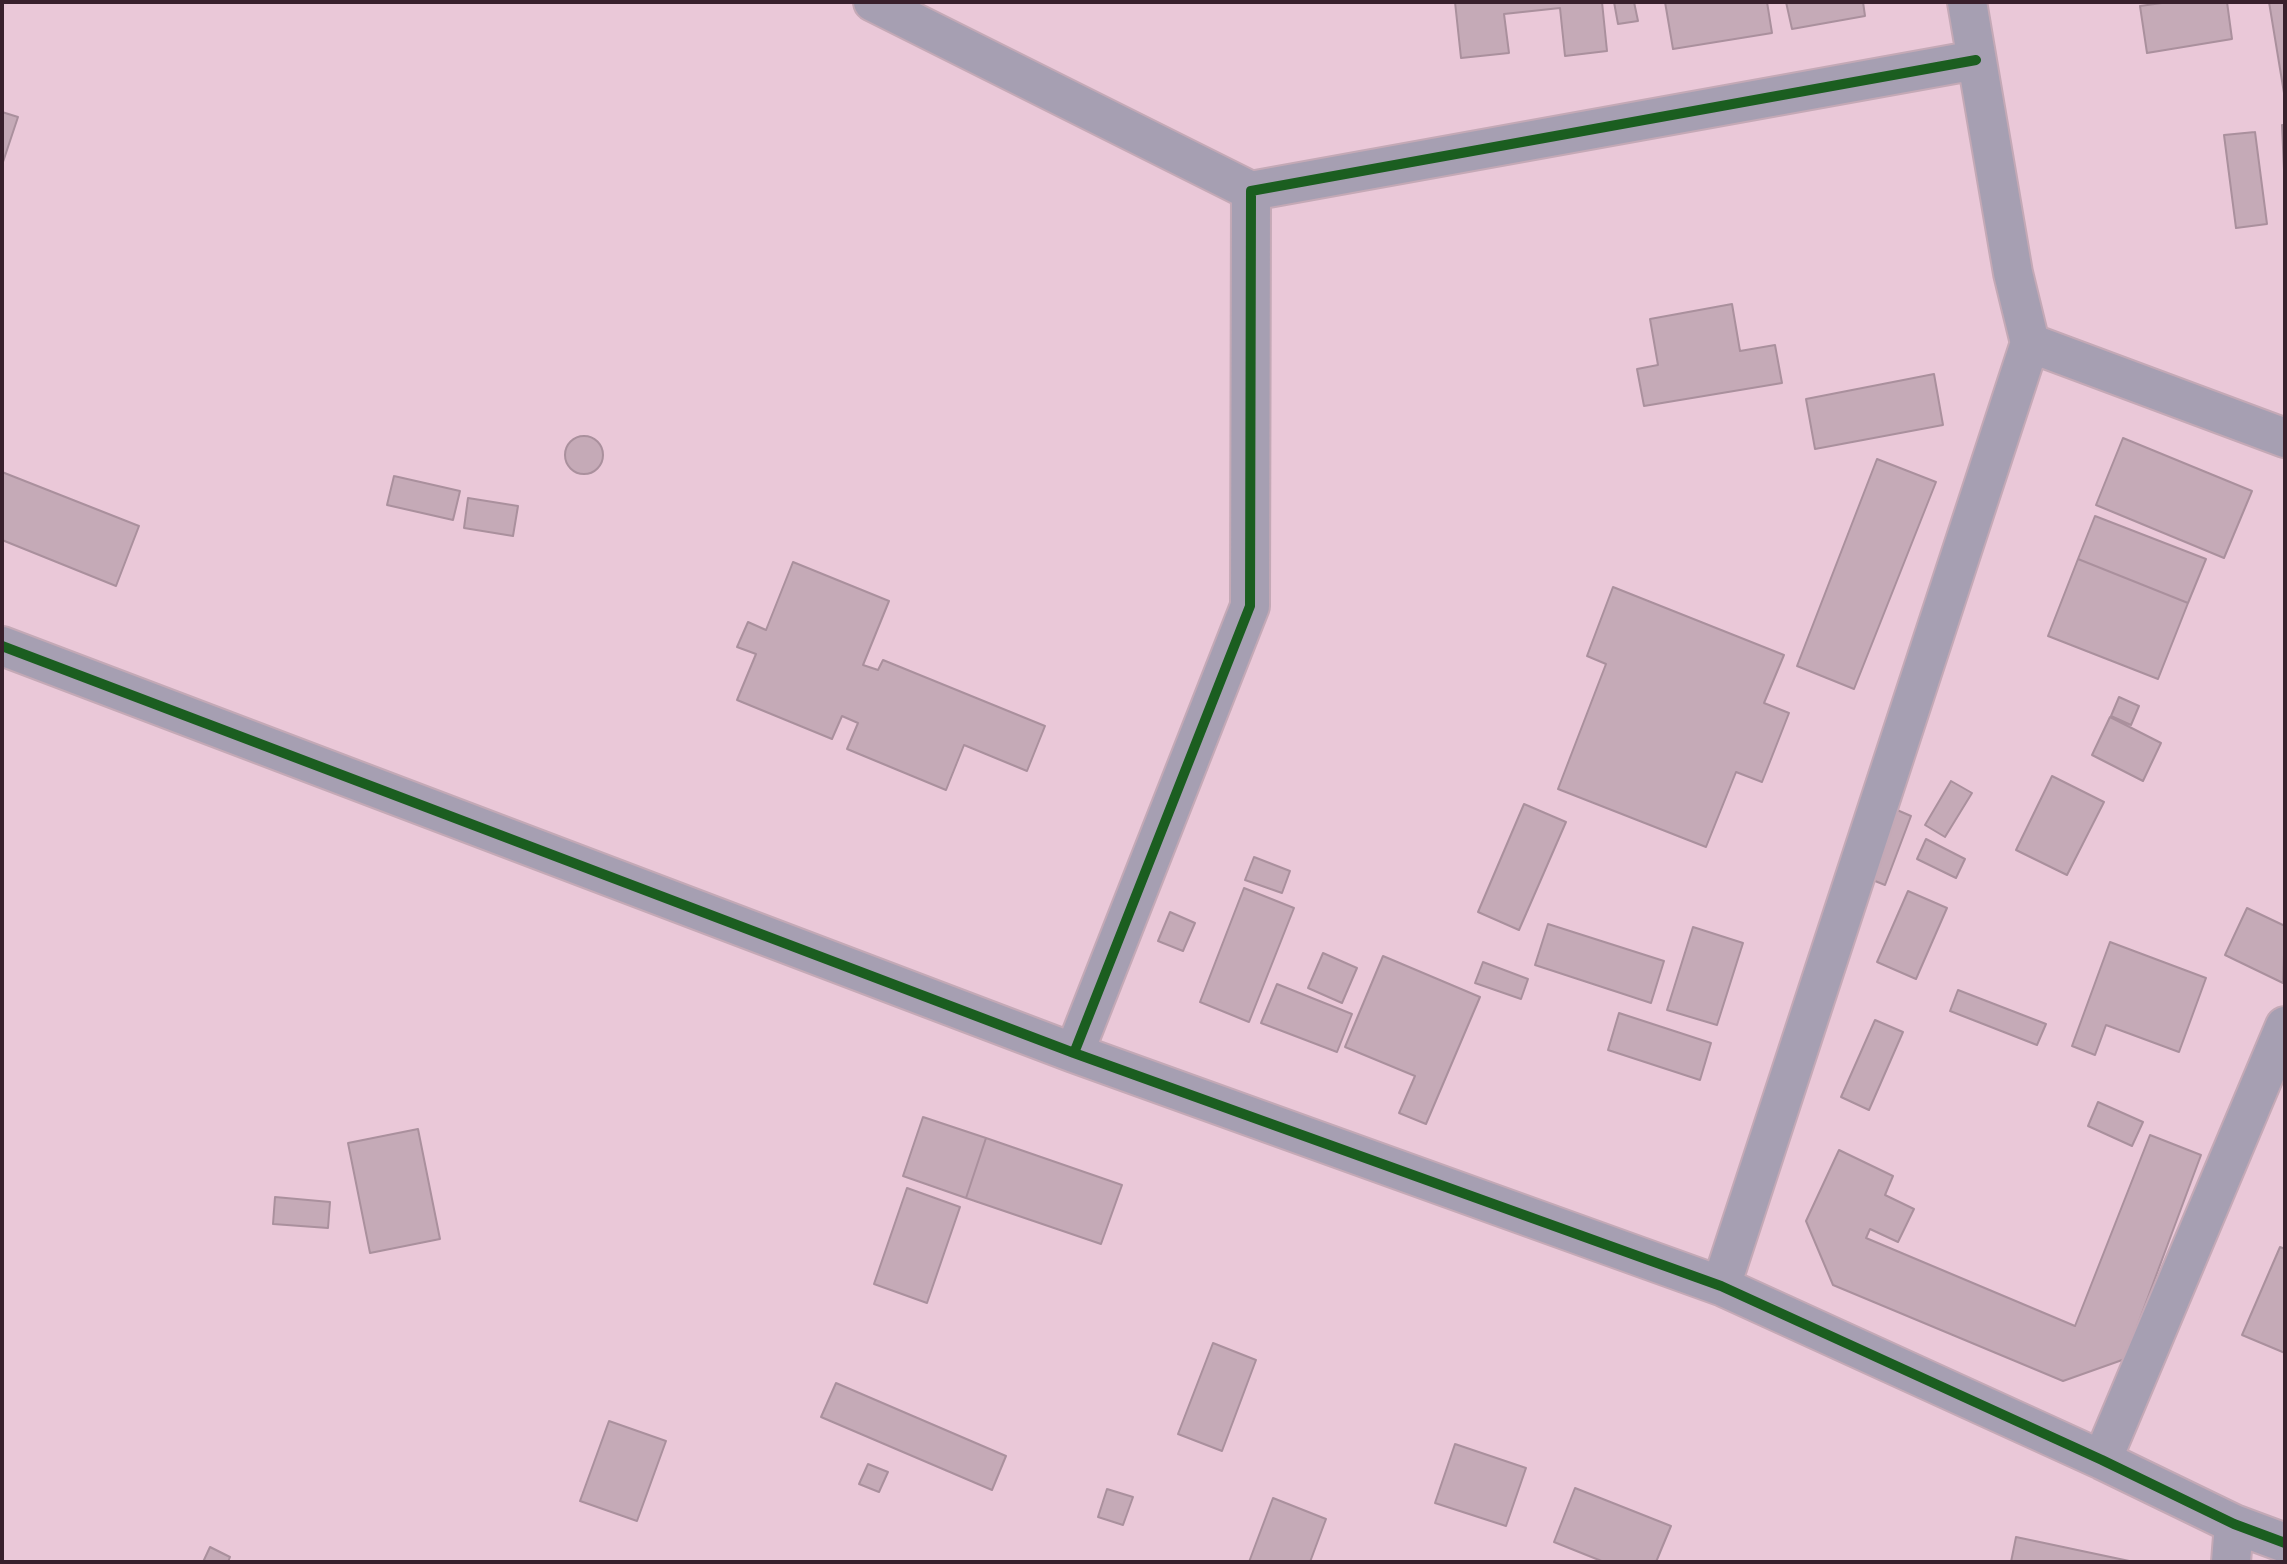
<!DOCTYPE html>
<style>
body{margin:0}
#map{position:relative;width:2287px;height:1564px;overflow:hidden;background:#eac8d8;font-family:Mulish,sans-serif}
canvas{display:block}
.frame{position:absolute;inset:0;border:4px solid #38202c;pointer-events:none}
</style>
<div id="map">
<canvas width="2287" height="1564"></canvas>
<div class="frame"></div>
</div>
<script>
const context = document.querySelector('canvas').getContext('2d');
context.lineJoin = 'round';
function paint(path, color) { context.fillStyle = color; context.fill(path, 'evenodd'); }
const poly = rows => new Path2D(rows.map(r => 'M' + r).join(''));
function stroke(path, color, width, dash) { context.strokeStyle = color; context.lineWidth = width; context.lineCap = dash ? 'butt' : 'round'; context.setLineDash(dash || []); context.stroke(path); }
const building = poly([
 [1455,2,1602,2,1607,51,1565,56,1560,8,1504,14,1509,53,1461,58,1455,2],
 [1614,2,1634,2,1638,21,1618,24,1614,2],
 [1665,2,1767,2,1772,33,1673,49,1665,2],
 [1786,2,1863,2,1865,16,1792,29,1786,2],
 [2169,2,2227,2,2232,39,2147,53,2140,6,2169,2],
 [2269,2,2285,2,2285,93,2284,93,2269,2],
 [2,112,18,117,2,165,2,112],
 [2282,125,2285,125,2285,192,2282,125],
 [2255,132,2267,224,2236,228,2224,135,2255,132],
 [1732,304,1740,351,1775,345,1782,383,1644,406,1637,369,1658,365,1650,319,1732,304],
 [1934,374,1943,425,1815,449,1806,399,1934,374],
 '565 455a19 19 0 1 1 38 0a19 19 0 1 1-38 0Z',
 [2123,438,2252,491,2224,558,2096,505,2123,438],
 [1877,459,1936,482,1854,689,1797,666,1877,459],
 [2,472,139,526,116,586,2,540,2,472],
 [394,476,460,491,453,520,387,505,394,476],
 [468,498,518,506,513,536,464,528,468,498],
 [2095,516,2206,559,2188,603,2078,559,2095,516],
 [2078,559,2188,603,2158,679,2048,636,2078,559],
 [793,562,889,601,863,665,878,670,883,660,1045,726,1027,771,964,745,946,790,847,749,858,723,842,716,832,739,737,700,756,654,737,647,748,622,766,630,793,562],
 [1613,587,1784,655,1764,703,1789,713,1762,782,1736,772,1706,847,1558,789,1606,664,1587,656,1613,587],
 [2119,697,2139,706,2131,725,2111,716,2119,697],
 [2110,717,2161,743,2143,781,2092,755,2110,717],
 [2052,776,2104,802,2067,875,2016,850,2052,776],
 [1951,781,1972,793,1945,837,1925,825,1951,781],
 [1524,804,1566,822,1519,930,1478,912,1524,804],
 [1897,810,1911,816,1885,885,1870,879,1897,810],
 [1926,839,1965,859,1956,878,1917,859,1926,839],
 [1254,857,1290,871,1282,893,1245,880,1254,857],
 [1244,888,1294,908,1249,1022,1200,1002,1244,888],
 [1908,891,1947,908,1916,979,1877,962,1908,891],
 [2247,908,2285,926,2283,983,2225,955,2247,908],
 [1170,912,1195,923,1183,951,1158,941,1170,912],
 [1548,924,1664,961,1651,1003,1535,965,1548,924],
 [1693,927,1743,943,1717,1025,1667,1010,1693,927],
 [2110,942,2206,978,2179,1052,2106,1025,2095,1055,2072,1046,2110,942],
 [1323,953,1357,968,1342,1003,1308,988,1323,953],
 [1383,956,1480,997,1426,1124,1399,1113,1415,1076,1345,1047,1383,956],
 [1483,962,1528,979,1521,999,1475,983,1483,962],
 [1277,984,1352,1014,1337,1052,1261,1023,1277,984],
 [1958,990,2046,1024,2037,1045,1950,1011,1958,990],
 [1619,1013,1711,1043,1700,1080,1608,1050,1619,1013],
 [1875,1020,1903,1032,1869,1110,1841,1097,1875,1020],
 [2098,1102,2143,1122,2132,1146,2088,1126,2098,1102],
 [923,1117,986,1138,966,1198,903,1176,923,1117],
 [418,1129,440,1239,370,1253,348,1143,418,1129],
 [2150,1135,2201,1155,2125,1359,2063,1381,1833,1285,1806,1221,1839,1150,1893,1176,1885,1195,1914,1209,1898,1242,1870,1229,1866,1238,2075,1326,2150,1135],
 [986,1138,1122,1185,1101,1244,966,1198,986,1138],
 [907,1188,960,1207,927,1303,874,1284,907,1188],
 [275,1197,330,1202,328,1228,273,1224,275,1197],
 [2280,1247,2285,1249,2285,1353,2242,1335,2280,1247],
 [1213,1343,1256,1360,1222,1451,1178,1434,1213,1343],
 [836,1383,1006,1456,992,1490,821,1417,836,1383],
 [609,1421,666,1441,637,1521,580,1501,609,1421],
 [1455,1444,1526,1468,1506,1526,1435,1503,1455,1444],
 [868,1464,888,1472,879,1492,859,1484,868,1464],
 [1575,1488,1671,1526,1656,1562,1604,1562,1554,1542,1575,1488],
 [1107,1489,1133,1497,1123,1525,1098,1517,1107,1489],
 [1273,1498,1326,1519,1310,1562,1249,1562,1273,1498],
 [2016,1537,2134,1562,2011,1562,2016,1537],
 [210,1547,230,1557,228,1562,203,1562,210,1547]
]);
const minor = poly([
 [873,2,1251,191],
 [2030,343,2285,438],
 [2,646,1074,1053,1721,1286,2102,1460,2234,1524,2285,1543],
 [1074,1053,1250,606,1251,191,1976,60],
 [1721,1286,2030,343,2013,273,1967,2],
 [2102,1460,2285,1026],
 [2231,1562,2234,1524]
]);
const cycleway = poly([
 [2,646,1074,1053,1721,1286,2102,1460,2234,1524,2285,1543],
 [1074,1053,1250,606,1251,191,1976,60]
]);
paint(building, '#c5aab7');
stroke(building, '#aa909d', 2);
stroke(minor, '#c4a9b6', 42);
stroke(minor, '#a69fb2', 38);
stroke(cycleway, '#1b5e20', 10);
</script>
